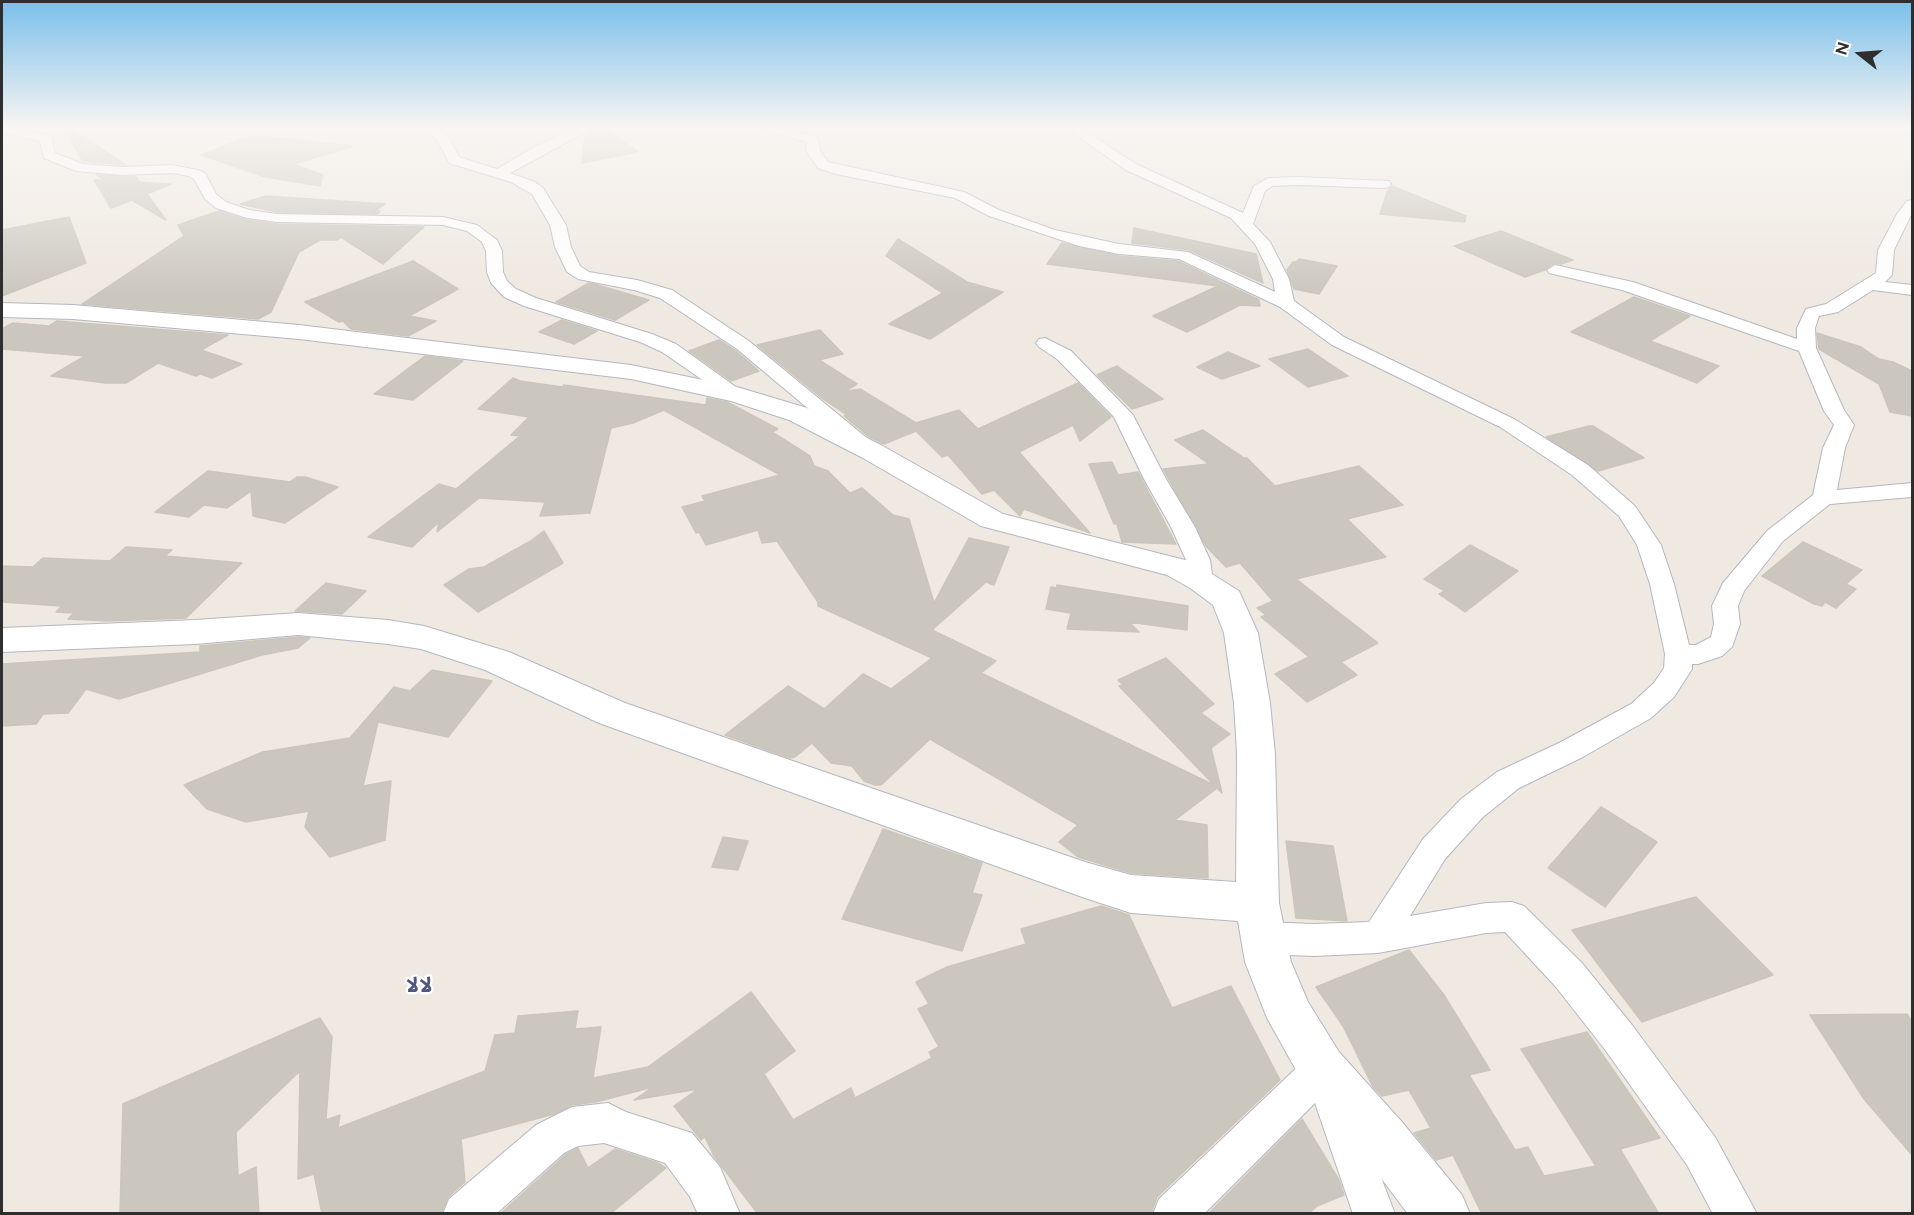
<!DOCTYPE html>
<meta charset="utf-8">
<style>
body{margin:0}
#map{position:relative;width:1914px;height:1215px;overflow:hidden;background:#efe9e1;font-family:Figtree,sans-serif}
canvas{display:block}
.frame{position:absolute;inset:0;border:3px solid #2e2e2e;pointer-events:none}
.north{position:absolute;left:1830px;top:24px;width:60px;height:60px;-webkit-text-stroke:4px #fff;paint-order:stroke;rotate:287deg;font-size:16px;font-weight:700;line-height:24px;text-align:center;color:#2e2e2e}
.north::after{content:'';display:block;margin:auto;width:21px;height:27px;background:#2e2e2e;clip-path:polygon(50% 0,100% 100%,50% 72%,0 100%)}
</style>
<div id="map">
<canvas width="1914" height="1215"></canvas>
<div class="frame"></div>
<div class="north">N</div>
</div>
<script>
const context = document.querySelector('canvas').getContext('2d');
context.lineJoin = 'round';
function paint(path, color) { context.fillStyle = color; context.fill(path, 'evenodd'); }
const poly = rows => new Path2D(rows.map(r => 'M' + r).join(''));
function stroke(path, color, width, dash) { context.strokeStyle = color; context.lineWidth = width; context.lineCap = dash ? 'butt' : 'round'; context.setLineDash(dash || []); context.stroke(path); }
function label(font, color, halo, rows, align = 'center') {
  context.font = font + ' Figtree,"Noto Sans Arabic",sans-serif'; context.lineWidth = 4.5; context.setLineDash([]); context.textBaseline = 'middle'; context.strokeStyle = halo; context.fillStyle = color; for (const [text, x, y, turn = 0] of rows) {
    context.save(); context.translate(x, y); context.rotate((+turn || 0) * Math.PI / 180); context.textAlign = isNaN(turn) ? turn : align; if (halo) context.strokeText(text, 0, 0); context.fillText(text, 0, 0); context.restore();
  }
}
const building = poly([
 [62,126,67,126,126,165,83,161,62,126],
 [599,126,604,126,638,152,582,163,585,135,599,126],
 [253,135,352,146,352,147,293,164,323,175,320,186,265,177,201,155,253,135],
 [97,175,136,177,140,182,171,184,147,194,166,220,132,200,111,208,94,180,104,180,97,175],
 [1392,186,1466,216,1465,222,1380,214,1388,190,1392,186],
 [266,196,385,204,374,211,380,211,377,214,277,212,240,204,266,196],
 [219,211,247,220,277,224,424,227,383,264,341,237,337,240,320,240,299,252,271,312,258,319,82,304,184,236,178,225,219,211],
 [69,217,86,263,2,296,2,230,69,217],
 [1134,228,1256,254,1263,283,1189,250,1132,243,1134,228],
 [1501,231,1573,260,1561,264,1554,263,1545,270,1525,277,1454,246,1501,231],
 [898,239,967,282,1003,292,930,339,889,324,943,293,886,256,898,239],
 [1062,243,1119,256,1178,261,1259,300,1260,306,1240,305,1187,332,1153,316,1218,286,1047,264,1062,243],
 [1299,259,1337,266,1319,294,1294,289,1287,270,1293,262,1296,262,1299,259],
 [413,261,458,289,409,316,436,321,408,336,351,329,343,321,339,322,305,302,413,261],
 [589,283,594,284,649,300,615,320,556,302,589,283],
 [1634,297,1690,316,1650,341,1719,366,1697,383,1571,332,1634,297],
 [562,320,597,331,574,344,539,332,562,320],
 [57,321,228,335,201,350,242,364,212,378,200,374,196,376,158,363,126,383,106,383,51,376,85,356,2,349,2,329,13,323,49,326,57,321],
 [820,330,843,354,819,360,857,384,844,392,860,389,916,423,959,410,978,429,1078,383,1111,417,1080,441,1073,425,1019,452,1090,533,1024,509,1020,516,994,490,982,494,948,455,942,457,916,431,884,444,868,436,844,416,847,415,823,399,757,345,820,330],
 [1817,333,1861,347,1879,359,1893,362,1912,371,1912,416,1890,412,1879,384,1819,349,1817,333],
 [719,340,736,351,759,371,731,381,689,351,719,340],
 [1308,349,1348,376,1308,387,1269,359,1308,349],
 [1228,352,1260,366,1222,379,1197,367,1228,352],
 [425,356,463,361,413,400,374,394,425,356],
 [1117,366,1163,399,1132,409,1097,375,1117,366],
 [513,378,520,381,562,387,564,385,706,405,707,398,727,402,778,429,772,432,810,456,814,466,828,471,850,493,862,488,893,515,909,519,934,603,969,538,1009,547,994,585,986,582,932,630,996,661,981,673,1214,785,1119,686,1123,685,1118,680,1166,658,1214,704,1201,713,1230,734,1211,748,1222,793,1217,788,1175,820,1207,825,1208,878,1131,873,1078,857,1059,842,1078,825,930,739,881,785,875,785,864,781,852,766,831,763,812,743,795,757,790,758,725,735,788,686,824,709,863,674,891,689,932,658,818,606,818,602,777,541,762,543,758,530,706,545,699,532,696,533,682,507,705,501,702,496,780,475,664,410,633,423,611,428,590,513,540,516,545,502,479,498,437,532,439,522,412,547,368,537,439,484,456,489,520,436,511,435,529,417,478,409,513,378],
 [1589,426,1593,426,1644,458,1598,471,1546,437,1589,426],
 [1203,430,1244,458,1247,458,1275,486,1359,466,1403,505,1347,519,1386,557,1296,579,1378,643,1341,662,1357,675,1307,702,1275,674,1309,657,1261,617,1266,615,1257,608,1273,601,1240,563,1226,567,1206,546,1163,469,1209,464,1175,440,1203,430],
 [1112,462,1118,475,1138,472,1176,544,1122,542,1117,524,1114,524,1089,464,1112,462],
 [208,471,290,482,297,477,305,477,338,487,285,523,253,516,251,491,227,508,204,505,189,517,155,512,208,471],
 [544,531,563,563,478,612,444,585,469,569,484,567,529,542,544,531],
 [1803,542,1862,570,1846,584,1856,589,1836,608,1825,602,1822,606,1814,604,1762,576,1803,542],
 [1470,545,1518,571,1465,612,1439,594,1445,591,1424,579,1470,545],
 [126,547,172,550,165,556,242,563,186,618,107,621,68,619,74,613,56,612,62,606,2,602,2,566,33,567,43,558,110,561,126,547],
 [326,583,366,591,342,614,295,611,326,583],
 [1057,585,1188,606,1187,630,1129,622,1139,632,1067,629,1071,613,1046,609,1051,587,1056,588,1057,585],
 [298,637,310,638,298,648,262,655,119,699,86,689,68,713,43,714,36,724,2,726,2,664,200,652,200,646,298,637],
 [432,670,492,681,448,737,378,722,363,786,391,781,385,840,330,857,305,827,309,811,246,822,207,809,184,785,263,752,350,738,394,687,410,691,432,670],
 [1601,807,1657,842,1605,907,1548,868,1601,807],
 [883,829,982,863,972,893,982,895,962,951,842,919,883,829],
 [723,837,748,841,738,870,712,867,723,837],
 [1286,841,1333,846,1347,921,1296,918,1286,841],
 [1696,897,1773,975,1642,1022,1572,930,1696,897],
 [1101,906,1129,915,1172,1008,1231,986,1280,1080,1157,1197,1151,1214,758,1214,714,1156,705,1137,701,1140,674,1106,698,1089,634,1100,653,1087,596,1102,572,1105,554,1114,461,1139,465,1182,448,1197,441,1214,322,1214,314,1174,298,1179,300,1071,236,1132,238,1176,256,1167,259,1214,120,1214,123,1104,320,1018,332,1037,326,1120,340,1115,338,1128,485,1071,495,1035,515,1033,518,1016,578,1011,575,1029,601,1027,593,1078,648,1067,751,992,795,1051,764,1074,793,1120,851,1088,855,1098,932,1058,929,1052,939,1047,918,1009,929,1004,916,982,947,967,1026,944,1021,929,1101,906],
 [1409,950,1444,995,1490,1070,1469,1075,1515,1150,1528,1147,1544,1176,1596,1166,1521,1049,1587,1032,1660,1138,1620,1149,1659,1214,1482,1214,1453,1155,1436,1160,1414,1133,1431,1128,1409,1090,1382,1096,1373,1087,1343,1026,1316,987,1409,950],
 [1907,1014,1912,1022,1912,1155,1864,1099,1810,1015,1907,1014],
 [1302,1119,1339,1180,1344,1195,1317,1206,1308,1214,1208,1214,1302,1119],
 [578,1148,588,1168,615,1149,658,1163,666,1168,610,1214,500,1214,565,1155,578,1148]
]);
const street = poly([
 [2,126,51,136,55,153,83,164,122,167,172,165,198,170,205,173,216,194,226,202,249,210,277,214,443,217,477,225,497,240,502,251,503,272,507,281,516,289,536,298,652,334,676,344,747,395,744,399,737,401,730,399,662,352,640,342,524,306,504,297,491,283,487,272,486,251,482,242,467,231,443,225,277,222,247,218,216,208,205,199,194,179,189,176,172,173,122,175,76,171,44,158,40,141,2,133,2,126],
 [424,126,437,126,450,139,459,157,497,169,534,147,580,126,597,126,510,173,535,182,543,188,566,225,571,247,580,266,589,272,637,280,672,290,749,341,868,439,872,443,868,447,861,449,854,447,737,349,660,298,634,290,578,279,567,272,555,247,550,225,532,194,511,182,449,163,439,143,424,126],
 [752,126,774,126,818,137,820,151,828,162,964,192,999,210,1055,230,1119,244,1188,252,1275,292,1273,279,1255,244,1231,218,1126,170,1063,126,1078,126,1136,164,1243,213,1254,186,1268,178,1299,177,1389,181,1391,184,1389,187,1384,188,1299,185,1272,186,1265,191,1253,224,1270,242,1289,279,1294,301,1344,337,1514,419,1588,465,1635,506,1661,545,1674,584,1689,645,1696,645,1711,637,1714,624,1712,606,1723,583,1767,531,1813,495,1823,448,1834,425,1824,411,1799,351,1622,290,1549,273,1547,270,1555,265,1633,282,1797,339,1797,328,1806,309,1826,304,1876,273,1878,250,1897,214,1907,201,1912,200,1912,213,1894,250,1892,275,1885,282,1912,285,1912,295,1873,290,1838,312,1819,316,1815,328,1816,348,1844,410,1854,425,1845,448,1837,490,1912,483,1912,497,1830,504,1783,541,1744,591,1738,606,1740,624,1732,647,1722,656,1698,664,1692,664,1692,669,1674,697,1651,718,1581,758,1519,788,1483,817,1445,859,1410,916,1486,903,1512,902,1524,906,1582,963,1632,1025,1715,1137,1757,1214,1713,1214,1687,1165,1606,1051,1556,987,1505,932,1486,933,1378,953,1314,956,1262,954,1250,949,1245,938,1250,927,1262,922,1314,924,1369,922,1423,839,1461,799,1497,772,1561,742,1631,704,1654,683,1664,668,1665,654,1650,584,1637,545,1619,516,1572,475,1500,427,1332,345,1280,307,1179,259,1119,254,1079,246,989,216,955,198,836,174,818,168,806,151,807,142,752,126],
 [1045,338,1071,351,1133,415,1166,479,1195,527,1210,560,1213,581,1210,587,1201,589,1192,587,1189,581,1186,560,1171,527,1144,479,1114,417,1057,359,1039,347,1036,343,1039,339,1045,338],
 [1322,1050,1335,1056,1395,1214,1353,1214,1315,1103,1204,1214,1153,1214,1159,1199,1309,1056,1322,1050],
 [608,1103,626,1112,692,1133,720,1167,740,1214,698,1214,690,1197,665,1163,604,1143,578,1146,564,1153,496,1214,443,1214,449,1199,536,1125,572,1107,608,1103]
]);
const secondary = poly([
 [2,303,73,305,299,325,631,365,737,387,807,408,881,445,1003,514,1189,561,1212,574,1239,591,1258,633,1270,703,1275,754,1279,903,1291,962,1308,1002,1339,1052,1402,1122,1462,1195,1470,1214,1408,1214,1366,1158,1305,1086,1267,1018,1245,962,1238,921,1131,913,1085,898,599,723,485,670,421,649,388,644,298,635,195,644,2,652,2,628,195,620,298,613,388,620,424,626,509,652,625,703,1085,862,1131,875,1236,882,1237,754,1234,703,1224,633,1213,605,1190,588,1167,575,981,526,861,457,789,420,731,401,631,379,299,339,73,319,2,317,2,303]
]);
const nearQuarternames = [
 ["لالا",419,986]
];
paint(building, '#cbc7bf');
stroke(building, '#cbc5ba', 1.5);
stroke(street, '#b4b7c1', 2);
stroke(secondary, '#b4b7c1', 2);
paint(street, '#fff');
paint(secondary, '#fff');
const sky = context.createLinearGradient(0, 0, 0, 296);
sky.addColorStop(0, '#7abfeb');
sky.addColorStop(0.43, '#f8f5f2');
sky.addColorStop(1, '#f8f5f200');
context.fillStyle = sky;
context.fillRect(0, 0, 1914, 296);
label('bold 21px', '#4d5680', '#fff', nearQuarternames);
</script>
